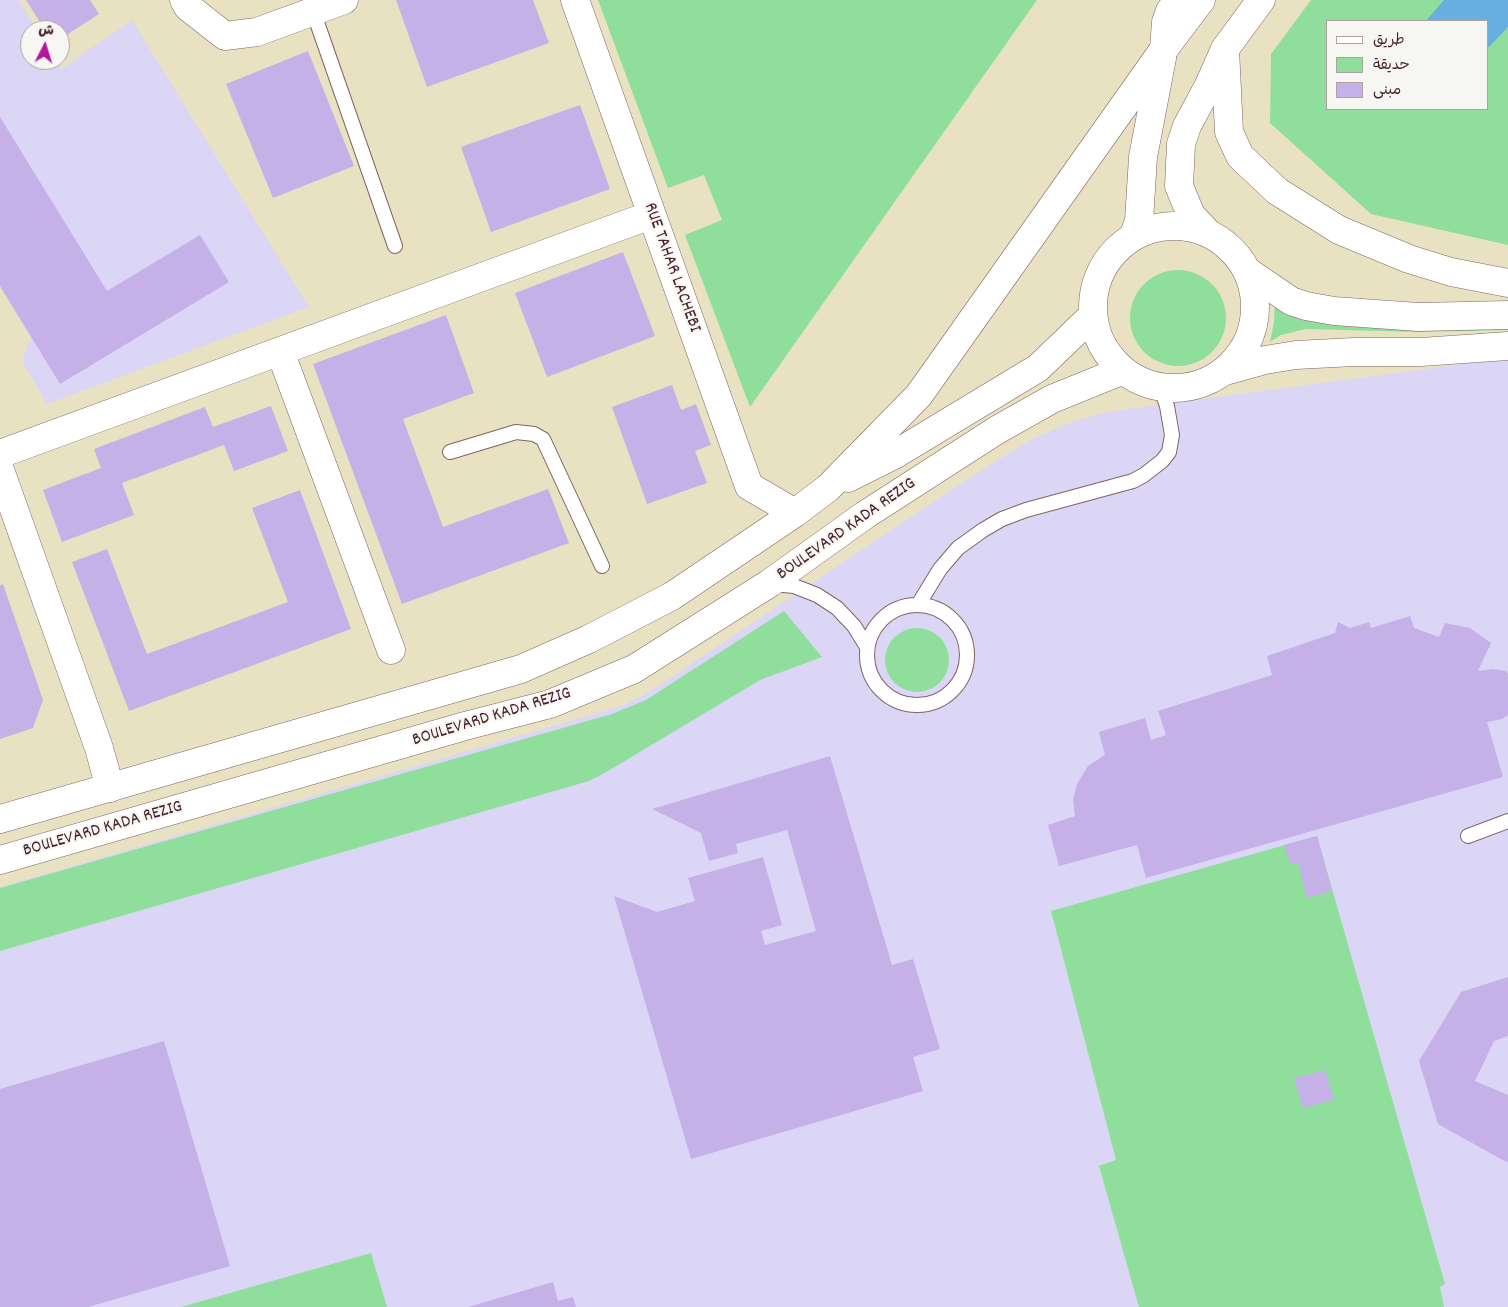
<!DOCTYPE html>
<meta charset="utf-8">
<style>
body{margin:0}
#map{position:relative;width:1508px;height:1307px;overflow:hidden;background:#e9e2c2;font-family:Dekko,"Playpen Sans Arabic",sans-serif}
canvas{display:block}
.legend{position:absolute;left:1326px;top:20px;width:162px;height:90px;box-sizing:border-box;background:#f6f6f2;border:1px solid #b1a0a2;margin:0;padding:6px 9px;list-style:none;font-size:15px;color:#4a1f2b}
.legend li{display:flex;align-items:center;gap:10px;height:25px}
.legend b{width:25px;border:1px solid #b1a0a2}
.north{position:absolute;left:20px;top:20px;width:50px;height:50px;box-sizing:border-box;background:#f6f6f2;border:1px solid #b1a0a2;border-radius:50%;rotate:5deg;font-size:14px;font-weight:700;line-height:20px;text-align:center;color:#4a1f2b}
.north::after{content:'';display:block;margin:auto;width:18px;height:22px;background:#b5179e;clip-path:polygon(50% 0,100% 100%,50% 72%,0 100%)}
</style>
<div id="map">
<canvas width="1508" height="1307"></canvas>
<ul class="legend">
<li><b style="height:6px;background:#fff"></b>طريق</li>
<li><b style="height:14px;background:#8fde9c"></b>حديقة</li>
<li><b style="height:14px;background:#c5b0e8"></b>مبنى</li>
</ul>
<div class="north">ش</div>
</div>
<script>
const context = document.querySelector('canvas').getContext('2d');
context.lineJoin = 'round';
function paint(path, color) { context.fillStyle = color; context.fill(path, 'evenodd'); }
const poly = rows => new Path2D(rows.map(r => 'M' + r).join(''));
function stroke(path, color, width, dash) { context.strokeStyle = color; context.lineWidth = width; context.lineCap = dash ? 'butt' : 'round'; context.setLineDash(dash || []); context.stroke(path); }
function label(font, color, halo, rows, align = 'center') {
  context.font = font + ' Dekko,sans-serif'; context.lineWidth = 4.5; context.setLineDash([]); context.textBaseline = 'middle'; context.strokeStyle = halo; context.fillStyle = color; for (const [text, x, y, turn = 0] of rows) {
    context.save(); context.translate(x, y); context.rotate((+turn || 0) * Math.PI / 180); context.textAlign = isNaN(turn) ? turn : align; if (halo) context.strokeText(text, 0, 0); context.fillText(text, 0, 0); context.restore();
  }
}
const built = poly([
 [0,0,19,0,37,30,30,30,30,60,55,60,61,69,132,20,309,307,47,404,22,361,31,337,0,286],
 [1508,358,1508,1307,0,1307,0,887,622,706,651,691,975,474,1029,441,1066,424,1105,412]
]);
const green = poly([
 [598,0,1037,0,750,407,685,235,722,220,704,175,668,188],
 [1311,0,1508,0,1508,245,1371,214,1270,123,1271,54],
 [1327,21,1487,21,1487,109,1327,109],
 '1130 318a48 48 0 1 1 96 0a48 48 0 1 1-96 0Z',
 [1275,301,1508,322,1508,330,1418,332,1306,329,1281,335,1270,342,1274,322],
 [784,611,822,657,760,680,608,771,589,781,0,951,0,888,612,714,646,700],
 '885 660a32 32 0 1 1 64 0a32 32 0 1 1-64 0Z',
 [1317,836,1445,1284,1440,1287,1444,1307,1139,1307,1099,1166,1116,1160,1051,911],
 [371,1253,387,1307,181,1307,258,1285]
]);
const water = poly([
 [1444,0,1508,0,1508,27,1490,46,1487,48,1487,21,1426,21]
]);
const building = poly([
 [26,0,90,0,99,14,65,36,58,23,45,30],
 [396,0,533,0,549,43,427,87],
 [308,51,354,166,273,198,226,84],
 [580,105,610,189,491,232,461,147],
 [0,117,107,291,200,235,229,282,60,384,0,286],
 [623,252,655,336,547,377,515,293],
 [446,315,474,393,403,419,443,527,548,489,569,543,402,604,313,364],
 [672,385,681,410,696,404,711,445,695,451,707,483,647,504,612,407],
 [271,406,288,451,234,471,224,445,122,483,134,515,62,542,43,490,101,468,94,449,205,407,213,427],
 [300,490,351,629,129,711,72,562,107,549,147,654,288,602,252,508],
 [3,584,43,700,33,728,0,739,0,585],
 [1410,616,1414,628,1439,637,1445,623,1470,628,1491,643,1478,671,1493,669,1506,671,1508,674,1508,715,1502,719,1487,722,1503,777,1146,878,1137,845,1059,866,1048,825,1075,816,1073,800,1077,784,1088,766,1105,755,1099,732,1145,718,1151,740,1166,735,1158,711,1272,675,1267,656,1335,633,1338,622,1350,628,1369,622,1371,628],
 [830,756,892,965,913,959,940,1049,913,1057,923,1091,691,1159,614,896,657,912,695,901,688,878,763,857,782,925,761,931,765,945,816,931,787,830,736,844,738,853,709,861,701,833,652,809],
 [1317,836,1332,891,1307,898,1298,862,1290,864,1284,845],
 [1508,977,1508,1036,1494,1041,1475,1081,1508,1095,1508,1163,1438,1124,1419,1061,1461,992],
 [164,1041,230,1266,88,1307,0,1307,0,1089],
 [1325,1070,1334,1100,1303,1108,1294,1078],
 [553,1282,558,1301,573,1297,576,1307,468,1307]
]);
const lane = poly([
 [313,11,395,246],
 [450,452,516,432,534,434,543,439,602,566],
 [773,584,794,586,817,595,837,608,854,626,867,647],
 '867 655a50 50 0 1 1 100 0a50 50 0 1 1-100 0Z',
 [918,605,940,569,958,548,983,530,1002,519,1026,510,1133,481,1144,475,1162,461,1169,452,1172,435,1167,406,1161,388],
 [1468,836,1508,821]
]);
const street = poly([
 [184,0,188,7,225,36,257,32,344,0],
 [280,351,391,650],
 [0,454,651,215],
 [0,470,99,748,110,788]
]);
const secondary = poly([
 [575,0,749,486,795,513],
 '1093 307a81 81 0 1 1 162 0a81 81 0 1 1-162 0Z',
 [1208,233,1191,215,1179,186,1181,144,1187,126,1209,85,1225,49,1261,0],
 [1134,235,1139,221,1143,157,1162,58],
 [848,478,894,455,1038,368,1091,317],
 [0,819,521,669,589,639,672,596,795,513,828,488,919,395,1164,49,1201,0],
 [0,860,465,726,550,704,634,669,770,583,865,515,997,430,1052,399,1121,371]
]);
const highway = poly([
 [1164,49,1166,22,1170,11,1178,0],
 [1225,49,1229,132,1240,156,1277,191,1339,230,1409,259,1451,272,1508,283],
 [1247,271,1291,301,1306,306,1334,311,1418,317,1508,315],
 [1225,371,1265,360,1296,355,1354,352,1421,352,1508,346]
]);
const streetNames = [
 ["RUE TAHAR LACHEBI",671,268,70],
 ["BOULEVARD KADA REZIG",847,530,-35],
 ["BOULEVARD KADA REZIG",492,718,-17],
 ["BOULEVARD KADA REZIG",103,830,-16]
];
paint(built, '#dcd6f6');
paint(green, '#8fde9c');
paint(water, '#66afde');
paint(building, '#c5b0e8');
stroke(lane, '#826360', 16);
stroke(street, '#826360', 29);
stroke(secondary, '#826360', 29);
stroke(highway, '#826360', 29);
stroke(lane, '#fff', 14);
stroke(street, '#fff', 28);
stroke(secondary, '#fff', 28);
stroke(highway, '#fff', 28);
label('18px', '#4a1f2b', '#f6f6f2', streetNames);
</script>
